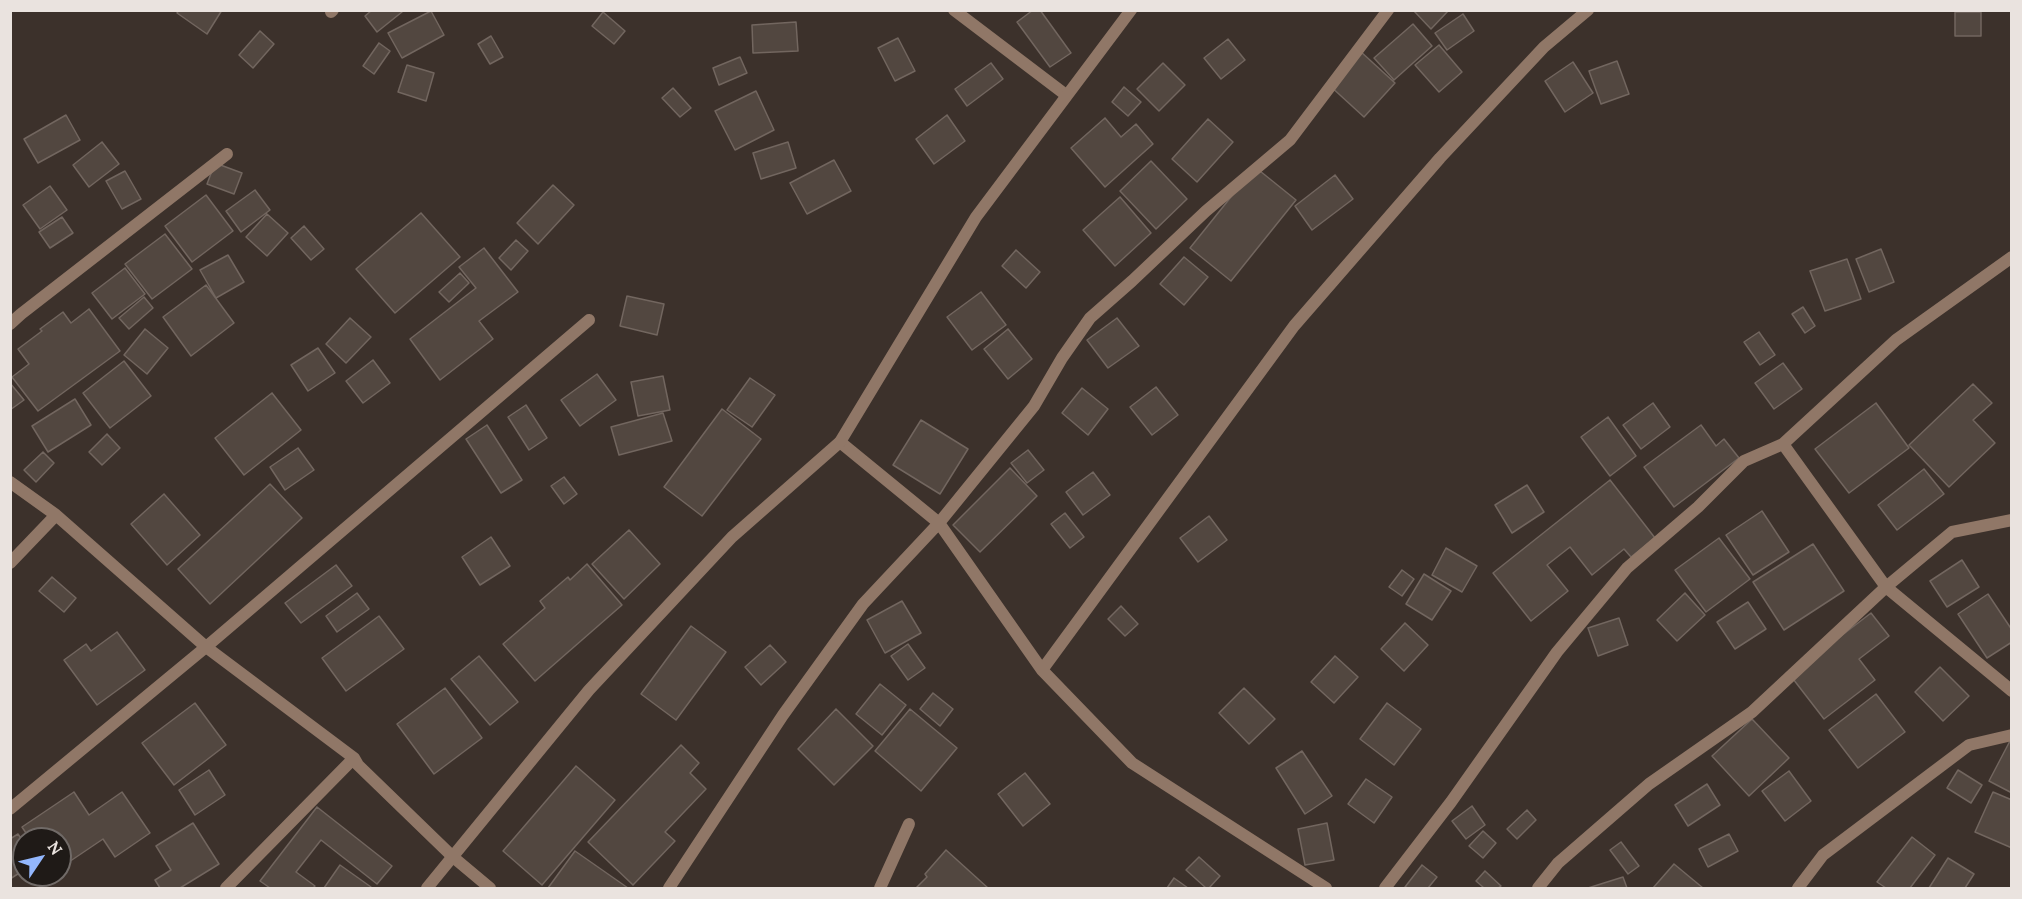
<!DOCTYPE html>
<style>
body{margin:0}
#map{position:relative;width:2022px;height:899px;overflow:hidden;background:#3c312b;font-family:Lora,serif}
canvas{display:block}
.frame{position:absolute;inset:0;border:12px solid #eae3df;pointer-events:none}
.north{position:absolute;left:12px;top:827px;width:60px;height:60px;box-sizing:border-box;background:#1f1a17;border:2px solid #706a67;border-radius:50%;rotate:55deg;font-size:16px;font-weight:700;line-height:24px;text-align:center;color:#eae3df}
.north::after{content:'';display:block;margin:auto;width:21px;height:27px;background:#93b7fd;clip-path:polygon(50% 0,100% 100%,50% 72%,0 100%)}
</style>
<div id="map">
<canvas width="2022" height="899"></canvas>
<div class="frame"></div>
<div class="north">N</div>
</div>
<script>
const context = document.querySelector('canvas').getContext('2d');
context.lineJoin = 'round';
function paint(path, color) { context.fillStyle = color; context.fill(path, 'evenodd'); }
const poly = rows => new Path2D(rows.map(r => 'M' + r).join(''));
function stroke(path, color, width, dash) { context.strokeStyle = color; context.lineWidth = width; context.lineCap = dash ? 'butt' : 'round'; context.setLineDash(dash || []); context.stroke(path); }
const building = poly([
 [179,10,222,10,207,34,177,13,179,10],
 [372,10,401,10,402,12,377,32,365,16,372,10],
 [1033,10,1040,10,1071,53,1050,67,1017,22,1033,10],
 [1413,10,1449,10,1431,29,1413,10],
 [431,11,444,35,402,58,388,33,431,11],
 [603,12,625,31,614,44,592,26,603,12],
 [1955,12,1981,12,1981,36,1955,36,1955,12],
 [1463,14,1474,31,1447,50,1435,33,1463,14],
 [796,22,798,51,753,53,752,25,796,22],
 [1413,24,1432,46,1394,80,1374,58,1413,24],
 [260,31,274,44,253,68,239,55,260,31],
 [491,36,503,57,490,64,478,44,491,36],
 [898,38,915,71,895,81,878,48,898,38],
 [1228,39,1245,60,1221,79,1204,58,1228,39],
 [379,43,390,51,374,74,363,66,379,43],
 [1439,45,1462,72,1439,92,1415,65,1439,45],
 [1360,51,1395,83,1364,117,1329,85,1360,51],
 [740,57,747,73,719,85,713,68,740,57],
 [1617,61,1629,94,1601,104,1589,71,1617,61],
 [1573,62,1593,93,1565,112,1545,81,1573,62],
 [991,63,1003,79,967,106,955,89,991,63],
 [1163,63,1185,85,1159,111,1137,89,1163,63],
 [407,65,434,73,426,101,398,92,407,65],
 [1124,87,1141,102,1128,116,1112,102,1124,87],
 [673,88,691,108,680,117,662,98,673,88],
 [756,91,774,130,735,150,715,111,756,91],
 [66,115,80,140,38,163,24,139,66,115],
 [947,115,965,141,934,164,916,139,947,115],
 [1105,118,1121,137,1136,124,1153,144,1105,187,1071,148,1105,118],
 [1208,119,1233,142,1197,182,1172,159,1208,119],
 [102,142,119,164,89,187,73,165,102,142],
 [788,142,796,168,761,179,753,153,788,142],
 [834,160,851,191,807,214,790,183,834,160],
 [1151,161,1187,199,1156,229,1120,191,1151,161],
 [215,163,242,173,234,194,207,184,215,163],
 [1255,167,1296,200,1231,281,1190,248,1255,167],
 [125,171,141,199,122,209,106,181,125,171],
 [1335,175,1353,199,1312,230,1295,206,1335,175],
 [553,185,574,205,538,244,517,223,553,185],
 [50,186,67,210,40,229,23,205,50,186],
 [255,190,270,210,241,232,226,211,255,190],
 [206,195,233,231,192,262,165,226,206,195],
 [1120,197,1151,233,1115,266,1083,230,1120,197],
 [421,213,460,257,395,313,356,269,421,213],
 [267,214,288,233,267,256,246,237,267,214],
 [62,217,73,233,50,248,39,232,62,217],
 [304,226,324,249,311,260,291,238,304,226],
 [165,234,192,269,152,299,125,264,165,234],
 [516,240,528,251,511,270,499,258,516,240],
 [484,248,518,292,479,321,493,339,440,380,410,339,476,288,459,267,484,248],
 [1881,249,1894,282,1869,292,1856,259,1881,249],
 [1016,250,1040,272,1026,288,1002,266,1016,250],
 [228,255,244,282,216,298,200,270,228,255],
 [1184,257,1208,277,1184,305,1160,284,1184,257],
 [1847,259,1861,299,1825,311,1810,271,1847,259],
 [125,268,145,294,112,319,92,293,125,268],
 [460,273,469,283,449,302,439,292,460,273],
 [206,285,234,323,191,356,163,317,206,285],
 [981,292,1006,325,972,350,947,317,981,292],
 [627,296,664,304,657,335,620,326,627,296],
 [144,297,153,308,129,329,119,318,144,297],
 [1803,307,1815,326,1805,333,1792,314,1803,307],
 [89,309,120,351,38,411,12,377,29,364,18,349,42,331,40,329,63,312,71,323,89,309],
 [350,318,371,337,346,363,326,344,350,318],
 [1117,318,1139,346,1108,368,1087,340,1117,318],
 [145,329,168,348,147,374,124,355,145,329],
 [1008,329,1032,359,1008,379,984,349,1008,329],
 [1759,332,1775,355,1760,365,1744,342,1759,332],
 [318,348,335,373,308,391,291,365,318,348],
 [373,360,390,383,363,403,346,381,373,360],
 [124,361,151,396,110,428,83,393,124,361],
 [1783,363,1802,389,1774,409,1755,383,1783,363],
 [597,374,616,400,580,426,561,400,597,374],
 [663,376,670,410,638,416,631,382,663,376],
 [750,378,775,395,752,427,727,410,750,378],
 [10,383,24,400,10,410,10,383],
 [1973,384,1992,403,1973,420,1995,443,1949,487,1909,445,1973,384],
 [1156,387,1178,415,1152,435,1130,407,1156,387],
 [1082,388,1108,409,1088,435,1062,413,1082,388],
 [272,393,301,430,244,475,215,438,272,393],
 [75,399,91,425,48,452,32,426,75,399],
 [1653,403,1670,427,1641,449,1623,425,1653,403],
 [1876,403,1909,448,1849,493,1815,449,1876,403],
 [526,405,547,438,529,450,508,417,526,405],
 [722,409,761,439,702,516,664,487,722,409],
 [663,413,672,441,619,455,611,427,663,413],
 [1608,417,1636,456,1610,476,1581,437,1608,417],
 [921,420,968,449,940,494,893,465,921,420],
 [487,425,522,480,501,493,466,439,487,425],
 [1701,425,1716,446,1724,439,1739,458,1674,507,1644,467,1701,425],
 [107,434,120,448,102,465,89,452,107,434],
 [298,448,314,470,285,490,270,467,298,448],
 [1028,450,1044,470,1027,483,1011,463,1028,450],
 [43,452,54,463,36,482,24,470,43,452],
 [1010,468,1037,496,980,552,953,525,1010,468],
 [1924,469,1944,494,1897,530,1878,505,1924,469],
 [1093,472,1110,495,1083,515,1066,492,1093,472],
 [564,477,577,494,564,504,551,486,564,477],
 [1610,480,1655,538,1631,557,1624,549,1592,575,1570,547,1547,565,1568,591,1531,621,1493,573,1610,480],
 [270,484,302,518,210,604,178,569,270,484],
 [1527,485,1544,512,1512,533,1495,505,1527,485],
 [164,494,200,535,167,565,131,524,164,494],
 [1762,511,1789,552,1753,575,1726,535,1762,511],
 [1065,513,1084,537,1070,548,1051,524,1065,513],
 [1209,516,1227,540,1198,562,1180,538,1209,516],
 [629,530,660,564,624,599,592,564,629,530],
 [491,537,510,566,480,585,462,557,491,537],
 [1719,538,1750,579,1706,612,1675,570,1719,538],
 [1813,544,1844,591,1784,630,1753,582,1813,544],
 [1446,548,1477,566,1462,592,1432,575,1446,548],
 [1962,560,1979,587,1947,607,1930,581,1962,560],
 [587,564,622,605,535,681,503,644,545,608,540,601,568,577,570,580,587,564],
 [336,565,352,586,301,623,285,603,336,565],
 [1402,570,1414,579,1402,596,1389,587,1402,570],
 [1424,574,1451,591,1432,620,1406,604,1424,574],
 [52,577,76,598,64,612,39,591,52,577],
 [357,593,369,609,337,632,326,616,357,593],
 [1685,593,1705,615,1677,641,1657,620,1685,593],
 [1988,594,2012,630,2012,642,1987,658,1958,614,1988,594],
 [902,601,921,633,885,653,867,620,902,601],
 [1748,602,1766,629,1735,649,1717,622,1748,602],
 [1121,606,1138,624,1125,636,1108,619,1121,606],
 [1871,613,1889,636,1859,659,1875,680,1824,719,1790,675,1871,613],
 [379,616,404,649,346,691,322,658,379,616],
 [1619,618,1628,645,1598,656,1588,628,1619,618],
 [1405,623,1428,645,1404,671,1381,649,1405,623],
 [691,626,726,652,676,720,641,694,691,626],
 [117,632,145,670,97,705,64,660,86,644,91,651,117,632],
 [908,644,925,668,908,680,891,656,908,644],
 [770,645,786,662,761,685,745,667,770,645],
 [479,656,518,702,490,725,451,679,479,656],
 [1335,656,1358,677,1334,703,1311,682,1335,656],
 [1940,667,1969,696,1943,721,1915,692,1940,667],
 [880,684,906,705,882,735,856,714,880,684],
 [445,688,482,738,434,774,397,724,445,688],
 [1244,688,1275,719,1249,744,1219,713,1244,688],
 [933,693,953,709,940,726,920,709,933,693],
 [1876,694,1905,732,1858,768,1829,730,1876,694],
 [195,703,226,745,174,785,142,743,195,703],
 [1387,703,1421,729,1394,765,1360,739,1387,703],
 [836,709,873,746,834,785,798,749,836,709],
 [910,709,957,748,921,791,875,751,910,709],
 [1752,719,1789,758,1749,796,1712,756,1752,719],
 [2011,739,2012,739,2012,793,1989,781,2011,739],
 [681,745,699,763,690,773,706,789,665,832,675,841,633,885,588,842,681,745],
 [1302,751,1332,796,1305,814,1276,768,1302,751],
 [576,766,615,800,542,885,503,851,576,766],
 [209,770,225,795,195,815,179,790,209,770],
 [1958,770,1982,785,1971,803,1947,788,1958,770],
 [1789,771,1811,801,1785,821,1762,791,1789,771],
 [1025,773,1050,804,1023,826,998,794,1025,773],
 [1366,779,1392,797,1374,823,1348,804,1366,779],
 [1707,784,1720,805,1688,826,1675,805,1707,784],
 [74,792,89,815,122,792,150,833,115,857,103,839,60,868,60,839,30,839,22,827,74,792],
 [1993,792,2012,800,2012,848,1975,832,1993,792],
 [1472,806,1485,825,1466,839,1452,821,1472,806],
 [317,807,392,866,377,884,321,840,296,872,315,886,313,888,270,888,260,881,317,807],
 [1527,810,1536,820,1517,839,1507,829,1527,810],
 [193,823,219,864,180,888,160,888,155,880,171,870,156,846,193,823],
 [1327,823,1334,860,1305,865,1298,829,1327,823],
 [1483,831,1496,843,1483,858,1469,846,1483,831],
 [18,834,24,843,24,870,10,879,10,839,18,834],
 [1729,834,1738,851,1708,867,1699,849,1729,834],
 [1912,837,1935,855,1910,888,1886,888,1877,882,1912,837],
 [1621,842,1639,866,1628,874,1610,850,1621,842],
 [946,850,988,888,916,888,927,877,925,874,946,850],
 [575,851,628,888,548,888,575,851],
 [1199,857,1220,876,1209,888,1206,888,1186,870,1199,857],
 [1948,858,1974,874,1965,888,1929,888,1948,858],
 [1674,864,1703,888,1653,888,1674,864],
 [340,865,371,887,370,888,324,888,340,865],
 [1422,865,1437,877,1428,888,1408,888,1405,887,1422,865],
 [1485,871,1501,886,1498,888,1484,888,1476,881,1485,871],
 [1623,877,1627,888,1588,888,1623,877],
 [1174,878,1188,888,1167,888,1174,878]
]);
const minor = poly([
 [954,10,1066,95],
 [331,12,333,10],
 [10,324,21,314,227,154],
 [840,442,939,523,1042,670,1132,763,1326,888],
 [1783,444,1886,587,2012,691],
 [10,482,56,515,206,647,354,758,358,765,453,857,490,888],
 [10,563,56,515],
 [1042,670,1294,326,1440,158,1544,47,1588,10],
 [10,809,206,647,589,320],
 [226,888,354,758],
 [669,888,783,715,863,604,939,523,1034,406,1062,358,1090,318,1132,281,1206,211,1290,140,1388,10],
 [880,888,909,824],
 [1385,888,1451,802,1557,652,1627,568,1698,507,1744,461,1783,444,1896,340,2012,257],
 [1538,888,1558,863,1649,784,1752,712,1886,587,1952,532,2012,520],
 [1798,888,1823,855,1969,745,2012,735]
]);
const tertiary = poly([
 [427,888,589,690,732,537,840,442,976,217,1131,10]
]);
paint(building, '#524740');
stroke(building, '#72665f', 1.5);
stroke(minor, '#907767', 12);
stroke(tertiary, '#907767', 12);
</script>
